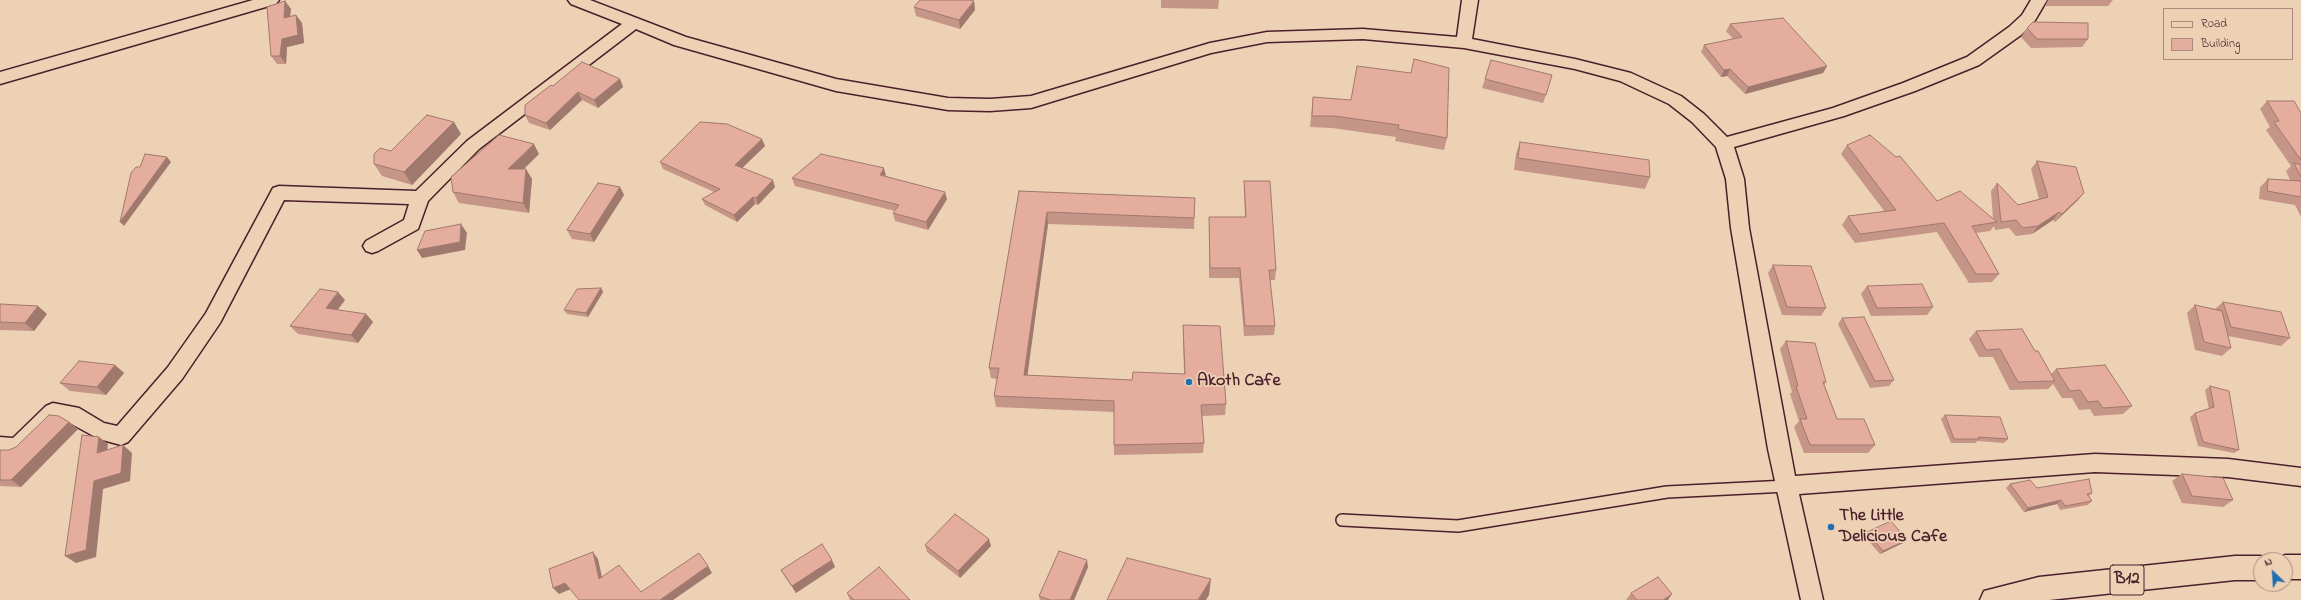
<!DOCTYPE html>
<style>
body{margin:0}
#map{position:relative;width:2301px;height:600px;overflow:hidden;background:#edd1b4;font-family:"Indie Flower",sans-serif}
canvas{display:block}
.legend{position:absolute;left:2163px;top:8px;width:130px;height:52px;box-sizing:border-box;background:#edd1b4;border:1px solid #ac8a7d;margin:0;padding:5px 7px;list-style:none;font-size:12px;color:#4a1f2b}
.legend li{display:flex;align-items:center;gap:8px;height:20px}
.legend b{width:20px;border:1px solid #ac8a7d}
.north{position:absolute;left:2253px;top:552px;width:40px;height:40px;box-sizing:border-box;background:#edd1b4;border:1px solid #ac8a7d;border-radius:50%;rotate:335deg;font-size:11px;font-weight:700;line-height:16px;text-align:center;color:#4a1f2b}
.north::after{content:'';display:block;margin:auto;width:14px;height:18px;background:#1f6fb2;clip-path:polygon(50% 0,100% 100%,50% 72%,0 100%)}
</style>
<div id="map">
<canvas width="2301" height="600"></canvas>
<ul class="legend">
<li><b style="height:5px;background:#edd1b4"></b>Road</li>
<li><b style="height:11px;background:#e5ad9d"></b>Building</li>
</ul>
<div class="north">N</div>
</div>
<script>
const context = document.querySelector('canvas').getContext('2d');
context.lineJoin = 'round';
const poly = rows => new Path2D(rows.map(r => 'M' + r).join(''));
function stroke(path, color, width, dash) { context.strokeStyle = color; context.lineWidth = width; context.lineCap = dash ? 'butt' : 'round'; context.setLineDash(dash || []); context.stroke(path); }
function paint(path, color) { context.fillStyle = color; context.fill(path, 'evenodd'); }
function label(font, color, halo, rows, align = 'center') {
  context.font = font + ' "Indie Flower",sans-serif'; context.lineWidth = 3.5; context.setLineDash([]); context.textBaseline = 'middle'; context.strokeStyle = halo; context.fillStyle = color; for (const [text, x, y, turn = 0] of rows) {
    context.save(); context.translate(x, y); context.rotate((+turn || 0) * Math.PI / 180); context.textAlign = isNaN(turn) ? turn : align; if (halo) context.strokeText(text, 0, 0); context.fillText(text, 0, 0); context.restore();
  }
}
const lane = poly([
 [1342,520,1458,526,1667,492,1787,486]
]);
const street = poly([
 [253,0,279,0,276,4,0,84,0,72,253,0],
 [568,0,590,0,686,37,836,79,948,98,990,99,1031,96,1210,43,1267,32,1363,29,1457,37,1462,0,1478,0,1472,39,1575,59,1631,73,1681,96,1704,114,1727,137,1833,108,1903,83,1967,57,2009,27,2022,15,2031,0,2047,0,2034,22,2021,35,1979,65,1915,91,1844,116,1734,147,1744,179,1749,228,1795,476,2095,454,2228,459,2301,468,2301,486,2228,477,2095,472,1799,494,1823,600,1801,600,1768,449,1731,228,1726,179,1716,147,1692,122,1669,104,1620,81,1575,69,1464,48,1363,39,1267,42,1211,53,1031,108,990,111,948,110,836,91,674,45,636,29,479,149,428,201,418,229,378,251,372,253,366,251,363,246,366,241,404,220,409,204,284,200,220,323,182,379,128,442,121,445,99,439,68,422,57,421,24,453,17,456,0,455,0,437,13,438,46,406,53,403,79,408,104,423,117,426,168,367,206,313,273,188,279,186,416,191,467,141,622,24,571,4,568,0]
]);
const highway = poly([
 [2285,555,2301,555,2301,579,2285,579,2285,560,2275,560,2285,555],
 [2235,556,2261,556,2270,560,2261,560,2261,580,2235,580,2049,600,1980,600,1984,591,2039,577,2235,556]
]);
const wall = poly([
 [1161,0,1219,0,1218,9,1161,8],
 [2048,0,2113,0,2108,6,2045,6],
 [285,1,291,9,290,16,302,23,304,43,287,47,286,64,277,64,271,56],
 [974,1,975,10,960,29,916,16,914,7],
 [1730,24,1827,66,1823,73,1745,94,1727,76,1721,77,1701,52,1704,45,1733,39,1726,31],
 [2027,28,2088,39,2082,47,2031,48,2021,37],
 [620,79,623,87,598,108,582,100,550,130,529,123,525,115,553,86],
 [1485,79,1546,95,1543,103,1482,88],
 [1313,97,1447,138,1444,150,1395,141,1396,137,1332,128,1310,127],
 [2267,101,2301,113,2301,217,2295,205,2259,199,2260,187,2268,179,2290,180,2286,171,2291,166,2266,130,2270,127,2260,109],
 [461,134,412,185,382,176,374,164,391,151],
 [1520,142,1650,177,1645,189,1514,170,1516,154],
 [1847,145,1937,201,1993,219,1991,191,1997,183,2018,205,2039,199,2031,169,2037,161,2084,193,2077,201,2055,222,2053,220,2032,234,2016,236,2009,228,1995,230,1994,226,1990,231,1976,233,1999,274,1992,282,1969,283,1937,232,1855,243,1842,225,1848,216,1885,212,1841,154],
 [765,146,742,168,775,187,758,205,755,204,737,222,705,205,702,199,714,192,663,169,660,162],
 [539,154,524,169,532,179,529,213,459,203,453,192],
 [886,176,947,199,928,230,895,221,893,213,895,211,795,186,792,178],
 [1244,181,1276,270,1275,280,1270,280,1275,326,1274,335,1244,336,1239,278,1209,278,1209,217,1245,217,1244,191],
 [620,187,624,195,594,242,572,239,567,230],
 [1019,191,1195,198,1194,229,1048,224,1027,375,1132,380,1184,374,1183,336,1183,325,1226,404,1225,415,1202,416,1204,443,1203,453,1114,455,1114,412,996,407,994,396,997,379,991,378,989,368],
 [1773,265,1826,308,1821,316,1782,315,1768,273],
 [1867,286,1933,307,1927,315,1871,316,1861,294],
 [601,288,603,292,588,317,567,314,564,310],
 [345,300,337,310,366,314,373,322,358,343,298,334,290,326],
 [2223,302,2290,338,2281,346,2228,336,2231,348,2222,356,2195,350,2187,313,2195,305,2215,309],
 [0,304,47,314,34,331,0,330],
 [1842,318,1894,380,1889,386,1870,388,1838,324],
 [1976,331,2035,351,2051,374,2056,369,2132,406,2123,414,2094,416,2090,409,2079,410,2072,398,2062,398,2053,384,2048,389,2010,390,1993,357,1979,357,1969,339],
 [1786,341,1826,382,1824,385,1837,419,1875,445,1868,453,1804,453,1794,427,1799,421,1790,394,1792,392,1780,349],
 [115,365,124,373,106,395,70,391,60,383],
 [2210,386,2239,450,2234,453,2198,446,2190,417,2195,413,2209,409,2205,390],
 [1945,415,2008,439,2004,443,1978,441,1975,443,1951,443,1941,419],
 [69,422,78,429,21,487,0,486,0,450,9,450],
 [2182,474,2233,500,2223,507,2182,503,2172,481],
 [2010,484,2037,488,2092,493,2089,496,2092,501,2088,505,2060,510,2057,504,2024,512,2006,488],
 [1867,532,1907,540,1903,543,1880,554,1863,535],
 [925,545,991,546,960,578,927,552],
 [835,567,796,593,785,577,781,570],
 [1088,567,1074,600,1040,600,1039,596],
 [847,593,910,600,850,600],
 [1631,593,1668,600,1626,600]
]);
const shadedWall = poly([
 [285,1,291,9,289,26,284,18],
 [974,1,975,10,960,29,959,20],
 [296,15,302,23,304,43,287,47,286,64,280,56,282,39],
 [1827,66,1823,73,1745,94,1748,87],
 [1730,69,1727,76,1721,77,1724,70],
 [620,79,623,87,598,108,594,100],
 [578,92,582,100,550,130,546,123],
 [454,122,461,134,412,185,404,172],
 [762,139,765,146,738,172,735,165],
 [534,144,539,154,513,179,508,169],
 [167,157,171,162,124,226,120,222],
 [884,168,886,176,880,175],
 [526,169,532,179,529,213,523,203],
 [773,180,775,187,758,205,756,198],
 [620,187,624,195,594,242,590,234],
 [945,192,947,199,928,230,926,222],
 [2084,193,2077,201,2055,222,2062,214],
 [753,197,755,204,737,222,734,215],
 [1047,212,1048,224,1026,386,1024,375],
 [2059,212,2053,220,2032,234,2038,226],
 [461,224,467,233,465,250,422,258,417,250],
 [601,288,603,292,588,317,586,313],
 [338,292,345,300,333,316,326,308],
 [38,306,47,314,34,331,25,323],
 [366,314,373,322,358,343,351,335],
 [115,365,124,373,106,395,97,387],
 [69,422,78,429,21,487,11,480],
 [99,437,108,444,106,461,97,453],
 [123,445,132,453,130,481,103,489,96,557,76,563,65,556,94,481],
 [2061,500,2057,504,2024,512,2028,508],
 [989,539,991,546,960,578,958,571],
 [1907,540,1903,543,1880,554,1883,551],
 [593,552,598,559,604,586,599,579],
 [832,560,835,567,796,593,792,586],
 [1087,560,1088,567,1074,600,1070,600],
 [708,566,712,573,673,600,660,600],
 [1211,579,1209,595,1206,600,1198,600],
 [565,583,571,589,559,594,553,588],
 [1672,594,1668,600,1663,600]
]);
const building = poly([
 [920,0,969,0,974,1,959,20,914,7,920,0],
 [285,1,284,18,296,15,298,35,282,39,280,56,271,56,267,7,285,1],
 [1783,18,1827,66,1748,87,1730,69,1724,70,1704,45,1742,37,1730,24,1783,18],
 [2033,22,2088,23,2088,39,2037,39,2027,28,2033,22],
 [1414,59,1449,68,1447,138,1398,129,1399,125,1334,116,1312,116,1313,97,1351,100,1357,66,1411,73,1414,59],
 [1491,60,1552,75,1546,95,1485,79,1491,60],
 [582,62,620,79,594,100,578,92,546,123,525,115,525,105,551,85,553,86,582,62],
 [2267,101,2294,101,2301,113,2301,160,2274,122,2279,121,2267,101],
 [427,115,454,122,404,172,374,164,374,154,380,148,391,151,427,115],
 [700,122,727,124,762,139,735,165,773,180,756,198,753,197,734,215,702,199,720,189,660,162,700,122],
 [499,135,534,144,508,169,526,169,523,203,453,192,451,177,499,135],
 [1870,135,1896,157,1900,156,1937,201,1960,191,1997,222,1972,226,1999,274,1976,274,1944,223,1860,234,1848,216,1896,210,1847,145,1870,135],
 [1520,142,1649,160,1650,177,1518,158,1520,142],
 [145,154,167,157,120,222,131,173,136,167,140,167,145,154],
 [821,154,884,168,880,175,945,192,926,222,893,213,899,205,792,178,821,154],
 [2037,161,2076,167,2084,193,2062,214,2059,212,2038,226,2023,228,2016,220,2001,222,1997,183,2018,205,2048,197,2037,161],
 [2294,163,2301,165,2301,177,2294,163],
 [2268,179,2301,181,2301,197,2267,191,2268,179],
 [1244,181,1270,181,1276,270,1269,270,1275,326,1245,326,1240,268,1210,268,1209,217,1246,217,1244,181],
 [598,183,620,187,590,234,567,230,598,183],
 [1019,191,1195,198,1194,218,1047,212,1024,375,1132,380,1133,372,1185,374,1183,325,1220,326,1226,404,1201,405,1204,443,1114,445,1114,401,994,396,999,368,989,368,1019,191],
 [461,224,460,242,417,250,425,231,461,224],
 [1773,265,1811,266,1826,308,1787,307,1773,265],
 [1922,284,1933,307,1877,308,1867,286,1922,284],
 [601,288,586,313,564,310,577,289,601,288],
 [320,289,338,292,326,308,366,314,351,335,290,326,320,289],
 [2223,302,2281,312,2290,338,2231,327,2223,302],
 [0,304,38,306,25,323,0,322,0,304],
 [2195,305,2222,311,2231,348,2204,342,2195,305],
 [1864,317,1894,380,1875,381,1842,318,1864,317],
 [2022,329,2035,351,2038,351,2055,381,2018,382,2000,349,1986,350,1976,331,2022,329],
 [1786,341,1815,343,1826,382,1823,382,1837,419,1864,419,1875,445,1810,445,1800,419,1807,419,1796,386,1798,386,1786,341],
 [79,361,115,365,97,387,60,383,79,361],
 [2105,365,2132,406,2103,408,2098,401,2088,402,2080,390,2070,391,2056,369,2105,365],
 [2210,386,2229,391,2239,450,2203,442,2195,413,2214,407,2210,386],
 [49,415,59,416,69,422,11,480,0,480,0,450,9,450,16,447,49,415],
 [1945,415,2000,417,2008,439,1978,437,1979,439,1954,439,1945,415],
 [82,435,99,437,97,453,123,445,121,473,94,481,86,550,65,556,82,435],
 [2182,474,2223,478,2233,500,2192,496,2182,474],
 [2089,479,2092,493,2087,494,2092,501,2065,506,2061,500,2028,508,2010,484,2030,480,2037,488,2089,479],
 [955,514,989,539,958,571,925,545,955,514],
 [1891,521,1907,540,1883,551,1867,532,1891,521],
 [822,544,832,560,792,586,781,570,822,544],
 [1059,551,1087,560,1070,600,1050,600,1039,596,1059,551],
 [593,552,599,579,619,565,641,592,699,553,708,566,660,600,579,600,565,583,553,588,549,569,593,552],
 [1127,558,1211,579,1198,600,1107,600,1127,558],
 [879,567,910,600,854,600,847,593,879,567],
 [1658,577,1672,594,1663,600,1637,600,1631,593,1658,577]
]);
const markers = [
 [1189,382,4,"#1f6fb2"],
 [1831,527,4,"#1f6fb2"]
];
const shields = [
 [2127,580,34]
];
const shieldNames = [
 ["B12",2127,580]
];
const poiNames = [
 ["Akoth Cafe",1197,382],
 ["The Little",1839,517],
 ["Delicious Cafe",1839,538]
];
stroke(lane, '#4a1f2b', 14);
stroke(street, '#4a1f2b', 3);
stroke(highway, '#4a1f2b', 3);
stroke(lane, '#edd1b4', 11);
paint(street, '#edd1b4');
paint(highway, '#edd1b4');
paint(wall, '#c59587');
paint(shadedWall, '#a0796e');
paint(building, '#e5ad9d');
stroke(building, '#a0796e', 1);
for (const [x, y, r, color] of markers) { const dot = new Path2D(); dot.arc(x, y, r, 0, 2 * Math.PI); context.fillStyle = color; context.fill(dot); stroke(dot, '#edd1b4', 1.5); }
for (const [x, y, w] of shields) { const box = new Path2D(); box.roundRect(x - w / 2, y - 15, w, 30, 3); context.fillStyle = '#edd1b4'; context.fill(box); stroke(box, '#4a1f2b', 1); }
label('bold 17px', '#4a1f2b', null, shieldNames);
label('bold 18px', '#4a1f2b', '#edd1b4', poiNames, 'left');
</script>
